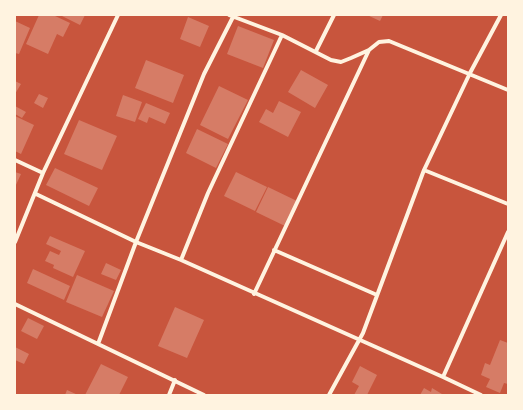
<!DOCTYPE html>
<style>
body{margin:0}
#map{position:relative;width:523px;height:410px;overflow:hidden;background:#c8553d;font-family:Overpass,sans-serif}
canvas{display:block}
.frame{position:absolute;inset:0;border:16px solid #fff3e0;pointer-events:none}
</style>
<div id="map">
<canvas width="523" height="410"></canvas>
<div class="frame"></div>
</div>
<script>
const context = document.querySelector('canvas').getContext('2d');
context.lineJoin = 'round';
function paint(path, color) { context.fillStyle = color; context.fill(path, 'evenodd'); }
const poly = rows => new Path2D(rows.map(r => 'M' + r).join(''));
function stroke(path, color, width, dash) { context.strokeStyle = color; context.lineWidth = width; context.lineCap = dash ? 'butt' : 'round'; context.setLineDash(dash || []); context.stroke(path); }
const building = poly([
 [39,15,53,15,70,23,63,37,57,34,48,54,26,44],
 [60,15,85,15,80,25],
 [367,15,383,15,380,21],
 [188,17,209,26,200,47,180,39],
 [15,21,30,28,19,54,15,53],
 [238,26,274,40,263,68,227,54],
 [146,60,184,75,173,103,135,88],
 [301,70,328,85,315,108,288,92],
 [15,81,21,84,15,94],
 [219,86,248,100,228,139,200,125],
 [39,94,48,98,43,108,34,103],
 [123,95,142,102,135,122,116,116],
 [279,101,301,112,288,137,259,122,266,109,273,113],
 [146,103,170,113,165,124,149,117,147,123,138,119],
 [15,106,26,112,22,118,15,114],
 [15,116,34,125,21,154,15,151],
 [79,120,117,136,102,170,64,154],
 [197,129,228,144,216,168,186,153],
 [55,168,98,188,89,206,46,185],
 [15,172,21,174,15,187],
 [236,172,267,187,255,211,224,196],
 [268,187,297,201,285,226,256,212],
 [50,236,85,251,73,277,53,268,54,265,45,261,50,251,59,255,61,251,46,244],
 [106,263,121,270,116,280,101,274],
 [33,269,70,286,64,300,27,283],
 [77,275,114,291,102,317,66,302],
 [175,307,204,320,187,358,158,346],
 [28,318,44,326,37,339,21,331],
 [500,340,508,343,508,384,504,383,500,393,486,387,490,379,481,375,485,363,490,365],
 [15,347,29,354,24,364,15,360],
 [101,364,128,377,119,395,85,395],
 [360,366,377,375,367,395,354,395,359,386,352,382],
 [424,388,431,392,432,388,442,394,420,395],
 [67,390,78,395,65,395]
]);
const minor = poly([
 [229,15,282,35,331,60,341,62,351,58,369,50,379,42,389,41,508,90],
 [316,51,334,15],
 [15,160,43,173],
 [424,170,508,204],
 [36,194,136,242,181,260,443,377,481,395],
 [15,242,43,173,118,15],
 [274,250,377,295],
 [181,260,208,193,282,35],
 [254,294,369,50],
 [15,304,204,395],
 [98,344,136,242,204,74,234,15],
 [443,377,508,232],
 [169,395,175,380],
 [329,395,363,333,424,170,470,73,501,15]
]);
paint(building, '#d67c66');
stroke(minor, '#fff3e0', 4);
</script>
